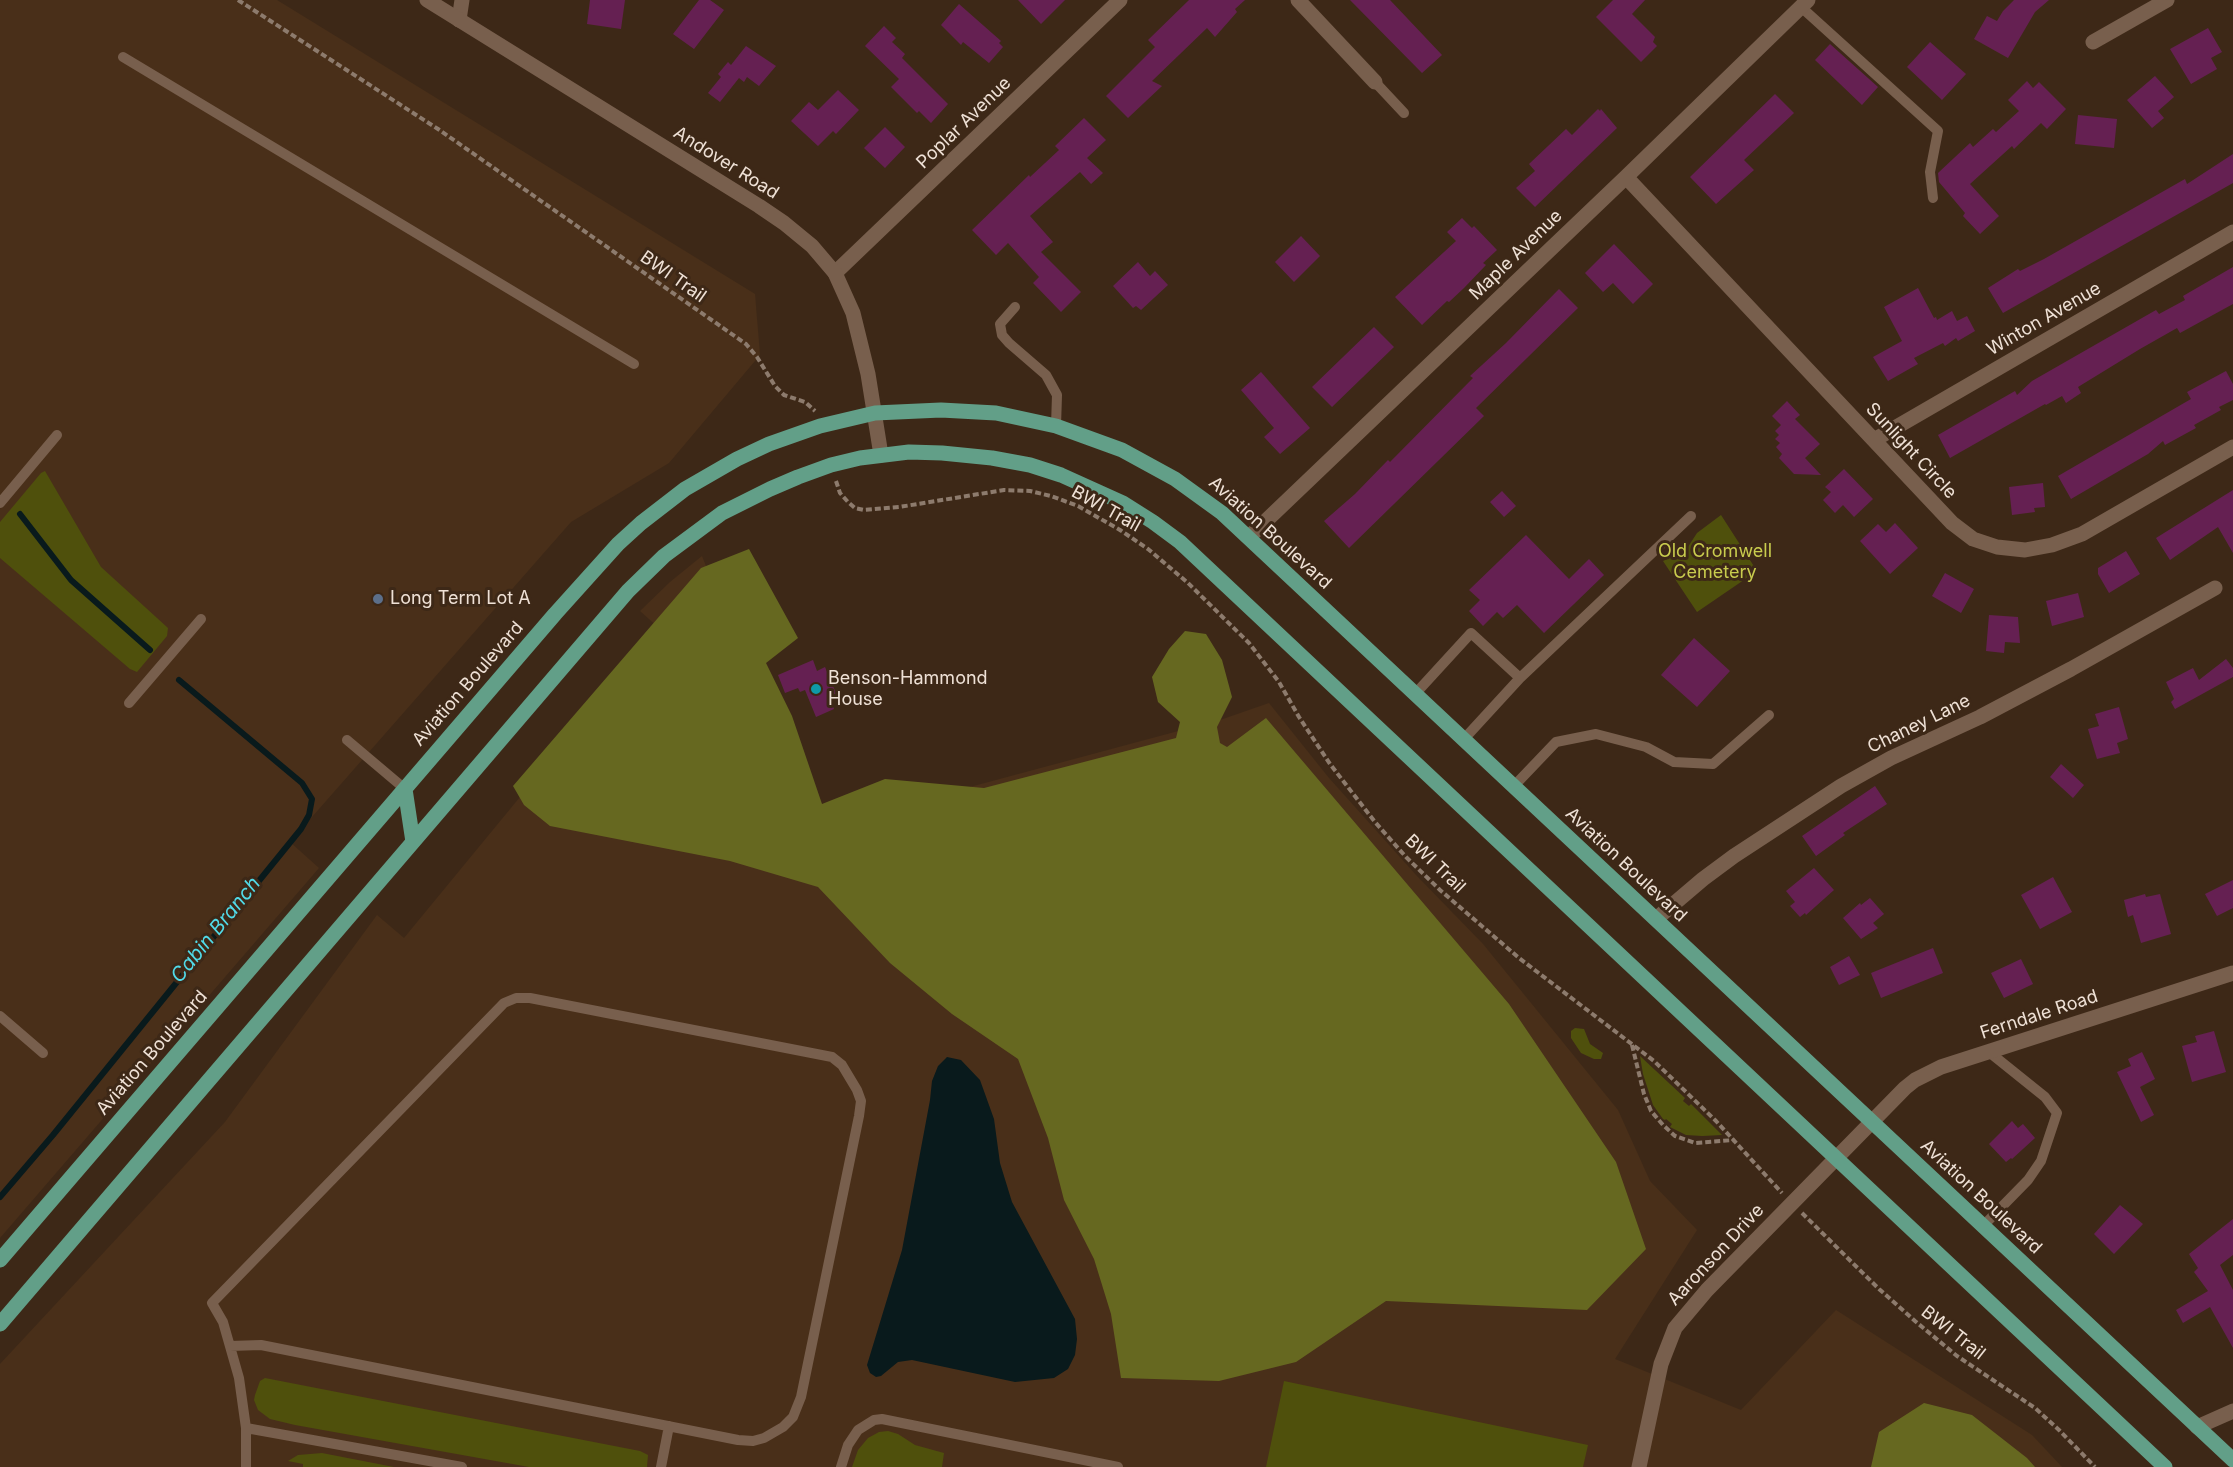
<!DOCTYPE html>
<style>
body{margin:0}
canvas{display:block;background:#3d2817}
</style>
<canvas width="2233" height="1467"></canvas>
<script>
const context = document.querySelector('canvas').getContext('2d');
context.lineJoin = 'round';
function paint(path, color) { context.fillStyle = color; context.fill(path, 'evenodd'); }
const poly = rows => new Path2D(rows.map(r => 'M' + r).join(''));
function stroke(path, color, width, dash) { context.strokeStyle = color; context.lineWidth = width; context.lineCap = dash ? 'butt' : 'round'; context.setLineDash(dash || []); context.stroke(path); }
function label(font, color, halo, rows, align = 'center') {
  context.font = font + ' Inter,sans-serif'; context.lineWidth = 6; context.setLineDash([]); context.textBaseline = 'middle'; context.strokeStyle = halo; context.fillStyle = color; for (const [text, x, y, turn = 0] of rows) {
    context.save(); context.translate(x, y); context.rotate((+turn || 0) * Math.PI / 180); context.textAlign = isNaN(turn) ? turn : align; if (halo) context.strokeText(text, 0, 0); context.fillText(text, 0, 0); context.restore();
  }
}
const built = poly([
 [0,0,277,0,755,294,760,355,669,463,571,522,290,842,319,868,0,1238],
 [702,556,810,830,1223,719,1269,703,1329,778,1416,875,1483,944,1618,1110,1650,1181,1697,1230,1615,1359,1741,1410,1836,1310,2032,1435,2062,1467,0,1467,0,1364,225,1122,377,915,404,938,659,628,640,611,670,582]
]);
const green = poly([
 [45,471,101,567,168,628,167,636,137,672,130,669,0,558,0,522,41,473],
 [1721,515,1757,571,1697,612,1663,561,1686,550,1697,533],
 [1575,1028,1584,1029,1590,1044,1603,1053,1601,1059,1594,1059,1581,1053,1571,1038,1571,1031],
 [1640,1056,1685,1098,1683,1101,1689,1106,1691,1104,1722,1135,1702,1136,1686,1135,1670,1127,1672,1124,1666,1119,1665,1120,1663,1119,1653,1105,1643,1074],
 [265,1378,640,1451,648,1455,647,1467,529,1467,295,1425,270,1419,258,1410,254,1400,255,1395,260,1381],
 [1284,1381,1588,1445,1583,1467,1266,1467],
 [888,1431,898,1434,915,1445,944,1453,942,1467,852,1467,858,1450,868,1438,879,1432],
 [322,1453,394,1467,303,1467,303,1464,288,1461,298,1455]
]);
const forest = poly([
 [749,549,798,638,766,663,792,716,822,804,885,779,984,788,1176,738,1180,722,1158,702,1152,677,1169,649,1185,631,1206,634,1222,660,1232,697,1217,727,1220,743,1227,747,1266,718,1509,1004,1616,1162,1646,1249,1587,1310,1386,1301,1296,1362,1219,1381,1121,1378,1111,1314,1094,1259,1064,1200,1048,1138,1018,1059,952,1014,890,963,818,887,730,861,550,826,524,805,513,786,701,568],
 [1924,1403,1972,1415,2027,1458,2035,1467,1871,1467,1879,1432]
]);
const water = poly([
 [947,1057,961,1060,980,1080,994,1119,1000,1163,1012,1202,1075,1319,1077,1339,1075,1355,1068,1369,1054,1378,1015,1382,912,1360,898,1362,881,1376,876,1377,870,1373,867,1365,902,1250,930,1100,932,1081,938,1066]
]);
const stream = poly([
 [20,514,71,580,150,650],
 [0,1197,53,1135,301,829,309,815,312,799,302,783,179,680]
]);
const building = poly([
 [590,0,625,0,621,29,587,24],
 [699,0,710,0,724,10,694,49,673,34],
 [1018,0,1065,0,1041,24],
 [1189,0,1245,0,1235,9,1237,12,1215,37,1207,28,1152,81,1162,86,1128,118,1106,96,1155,47,1148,40],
 [1350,0,1390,0,1442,55,1422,73],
 [1613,0,1645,0,1632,14,1655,37,1653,42,1657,46,1641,62,1596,17],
 [2014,0,2049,0,2035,12,2008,58,1974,39,1987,16,1997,21,2003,11],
 [959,4,1001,41,999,43,1003,47,989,63,963,42,961,45,941,25],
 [884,26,896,38,892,42,905,54,902,58,948,104,931,123,919,111,917,113,891,87,899,79,865,46],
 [2208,28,2222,52,2211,58,2217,69,2191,84,2170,49],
 [1930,42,1966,74,1942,100,1907,67],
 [1830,44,1878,87,1862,105,1815,60],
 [746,46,776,66,759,86,747,77,744,82,739,78,720,102,708,93,721,77,718,74,728,62,731,65],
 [2155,76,2174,97,2158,111,2164,118,2152,128,2127,100],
 [2027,81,2033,88,2039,82,2066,109,2047,129,2041,123,2014,149,2012,146,1970,184,1999,216,1980,234,1963,216,1965,213,1939,182,1938,173,1970,143,1973,147,1993,129,1996,132,2019,111,2008,100],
 [838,90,859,110,836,134,833,131,818,146,791,121,809,102,818,110],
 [1775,94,1794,113,1744,160,1754,170,1716,204,1690,177],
 [1598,109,1600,111,1601,109,1617,128,1535,207,1516,188,1535,171,1529,164,1566,129,1572,135],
 [2078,115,2117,119,2114,148,2075,144],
 [1084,118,1106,140,1087,158,1103,173,1091,184,1080,172,1030,216,1053,242,1041,252,1081,292,1061,312,1033,283,1039,277,1008,243,996,255,972,230,1029,175,1030,177,1059,150,1055,146],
 [885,127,905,147,885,168,864,148],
 [2233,154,2233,183,2003,313,1988,288,2018,269,2020,271,2044,259,2185,179,2187,184],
 [1462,218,1472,228,1474,226,1497,250,1483,263,1486,265,1464,288,1449,302,1447,301,1422,325,1395,297,1456,241,1447,232],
 [1301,236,1320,256,1294,282,1275,262],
 [1614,244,1653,284,1633,304,1613,283,1603,292,1585,273],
 [1138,262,1150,276,1155,271,1168,285,1141,310,1136,306,1133,308,1113,286],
 [2233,267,2233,304,2180,333,2177,328,2140,349,2078,387,2081,393,2066,403,2062,396,2046,405,2045,404,1950,458,1938,435,2015,391,2017,395,2032,381,2156,310,2159,314,2185,300,2183,296],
 [1918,288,1934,318,1936,317,1937,320,1952,311,1957,321,1967,316,1975,331,1958,341,1956,338,1945,346,1943,343,1914,358,1918,364,1888,381,1873,357,1902,341,1884,307],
 [1559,289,1578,308,1476,408,1484,416,1349,548,1324,521,1355,494,1388,460,1390,462,1473,378,1470,376,1506,343],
 [1374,327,1394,347,1332,407,1312,387],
 [2226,371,2233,384,2233,400,2219,407,2221,410,2194,425,2196,428,2165,445,2163,441,2148,454,2071,499,2058,476,2191,399,2187,392],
 [1261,372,1310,428,1280,454,1264,437,1274,428,1241,390],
 [1787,401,1800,415,1795,419,1820,444,1805,458,1821,475,1794,474,1779,458,1782,454,1776,447,1780,443,1775,439,1779,435,1775,431,1781,425,1772,416],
 [1844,469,1873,499,1854,517,1843,505,1835,513,1823,500,1831,492,1825,487],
 [2043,483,2045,507,2034,508,2035,512,2012,515,2009,487],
 [2233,490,2233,553,2218,527,2170,560,2156,538],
 [1502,491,1516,506,1504,517,1490,502],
 [1895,523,1918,548,1890,574,1860,541,1878,524,1886,532],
 [1526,535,1569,579,1589,559,1604,575,1544,633,1517,605,1503,618,1497,612,1483,626,1469,611,1480,600,1469,590],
 [2126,551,2140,574,2109,593,2098,574,2098,568],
 [1945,573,1974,589,1961,613,1932,596],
 [2078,593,2084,617,2052,626,2046,601],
 [1989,615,2018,617,2020,643,2005,642,2004,653,1986,651],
 [1694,638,1730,671,1697,707,1661,675],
 [2226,659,2233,668,2233,677,2175,709,2171,702,2174,699,2166,682,2193,668,2199,680],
 [813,660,817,671,825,667,838,698,831,701,834,709,816,717,805,690,800,692,798,688,785,693,778,675],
 [2119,707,2128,739,2117,743,2120,753,2097,759,2088,729,2099,726,2095,714],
 [2061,764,2084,785,2073,798,2050,777],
 [1875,786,1887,804,1843,833,1845,835,1816,856,1802,836],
 [1814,868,1834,890,1806,915,1805,913,1800,917,1790,906,1795,902,1786,891],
 [2053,877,2072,912,2040,929,2021,895],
 [2233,880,2233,908,2217,916,2205,894],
 [2145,894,2146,897,2160,894,2171,934,2141,943,2133,915,2128,917,2124,900],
 [1870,898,1884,914,1873,923,1878,928,1861,939,1843,918,1860,903,1861,905],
 [1933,948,1943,973,1881,998,1871,973],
 [1849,956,1860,975,1839,985,1830,967],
 [2021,959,2033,984,2004,998,1991,973],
 [2214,1031,2226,1072,2192,1082,2182,1046,2197,1042,2195,1036],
 [2142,1052,2155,1079,2140,1087,2154,1115,2141,1122,2117,1072,2131,1066,2128,1059],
 [2012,1121,2018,1128,2023,1124,2035,1138,2012,1159,2011,1158,2006,1162,1989,1144],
 [2120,1205,2143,1224,2114,1254,2094,1234],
 [2233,1219,2233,1255,2220,1265,2233,1290,2233,1348,2210,1307,2183,1323,2176,1310,2208,1291,2194,1272,2198,1268,2189,1254]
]);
const path = poly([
 [238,0,438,129,746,344,757,357,775,386,784,395,805,402,815,411],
 [836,481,840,493,848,502,855,508,864,510,899,507,1004,490,1030,491,1051,496,1078,506,1120,530,1148,549,1188,583,1249,643,1279,682,1299,717,1330,764,1375,822,1406,857,1440,890,1519,958,1654,1061,1716,1121,1782,1193],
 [1632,1045,1644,1094,1651,1111,1663,1125,1675,1136,1695,1143,1734,1140],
 [1802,1213,1879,1289,1915,1321,1957,1356,2035,1408,2059,1430,2095,1467]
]);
const lane = poly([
 [1801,7,1938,131,1930,172,1933,198],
 [123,57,634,364],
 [1375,82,1404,113],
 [1015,307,1000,324,1002,335,1009,343,1046,375,1057,395,1056,426],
 [0,503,57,435],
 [1520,678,1691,516],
 [1416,693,1471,633,1520,678,1464,739],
 [129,703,201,619],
 [347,740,405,789],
 [1514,786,1556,742,1596,734,1646,747,1674,762,1713,764,1769,715],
 [0,1016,43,1053],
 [1983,1226,2028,1180,2041,1161,2057,1113,2045,1097,1989,1052],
 [230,1346,261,1345,738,1440,753,1441,764,1438,783,1427,793,1417,801,1397,859,1116,861,1101,857,1090,842,1065,832,1057,530,998,516,998,504,1003,212,1303,223,1322,239,1378,246,1428,246,1467],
 [246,1428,462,1467],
 [661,1467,669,1426],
 [841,1467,848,1445,858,1430,874,1420,882,1419,1118,1467]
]);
const street = poly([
 [1298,0,1375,82],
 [459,20,462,0],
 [2093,42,2167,0],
 [1626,177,1952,523,1973,539,1997,547,2025,550,2052,545,2082,534,2233,447],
 [835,273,1120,0],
 [1874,440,2233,232],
 [1249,537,1626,177,1808,0],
 [1656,919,1703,879,1734,856,1841,786,1891,758,1980,717,2071,669,2215,588],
 [2197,1427,2233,1411],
 [1639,1467,1661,1364,1675,1328,1707,1290,1905,1088,1915,1080,1941,1067,2233,973]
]);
const secondary = poly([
 [427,0,759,206,784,223,812,246,835,273,853,313,868,374,881,455]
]);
const primary = poly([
 [405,789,413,842],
 [0,1260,555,614,618,544,641,523,685,489,737,459,769,444,820,426,875,413,941,410,996,413,1056,426,1122,450,1175,479,1222,513,2233,1460],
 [0,1324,628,591,664,556,722,513,770,489,798,477,831,465,860,458,909,452,942,453,992,458,1030,465,1061,475,1123,503,1153,522,1180,542,2165,1467]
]);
const markers = [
 [378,599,6,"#5c6f8a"],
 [816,689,6,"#0f9aa8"]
];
const streetNames = [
 ["Poplar Avenue",964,123,-44],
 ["Andover Road",726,163,32],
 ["Maple Avenue",1516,255,-44],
 ["BWI Trail",673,277,35],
 ["Winton Avenue",2044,319,-30],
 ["Sunlight Circle",1911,451,47],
 ["BWI Trail",1106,509,29],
 ["Aviation Boulevard",1270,533,42],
 ["Aviation Boulevard",468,684,-49],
 ["Chaney Lane",1919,724,-26],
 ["BWI Trail",1435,864,44],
 ["Aviation Boulevard",1626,865,43],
 ["Ferndale Road",2039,1015,-18],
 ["Aviation Boulevard",152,1053,-49],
 ["Aviation Boulevard",1981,1197,43],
 ["Aaronson Drive",1716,1255,-47],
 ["BWI Trail",1953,1333,38]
];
const parkNames = [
 ["Old Cromwell",1715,552],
 ["Cemetery",1715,573]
];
const poiNames = [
 ["Long Term Lot A",390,599],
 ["Benson-Hammond",828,679],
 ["House",828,700]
];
const waterNames = [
 ["Cabin Branch",216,930,-51]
];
paint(built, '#492f19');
paint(green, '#4f500c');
paint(forest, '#666820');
paint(water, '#091a1c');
stroke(stream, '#091a1c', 6);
paint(building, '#652052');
stroke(path, '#8d7b6d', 4, [6, 3]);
stroke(lane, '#785f4d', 10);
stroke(street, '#785f4d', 15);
stroke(secondary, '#785f4d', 15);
stroke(primary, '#629f88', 15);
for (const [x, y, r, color] of markers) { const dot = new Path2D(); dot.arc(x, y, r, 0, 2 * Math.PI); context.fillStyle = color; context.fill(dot); stroke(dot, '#3d2817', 2); }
label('18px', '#efe1d6', '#3d2817', streetNames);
label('18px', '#c9cc4e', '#3d2817', parkNames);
label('18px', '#efe1d6', '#3d2817', poiNames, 'left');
label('italic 20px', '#51dae8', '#3d2817', waterNames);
</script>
